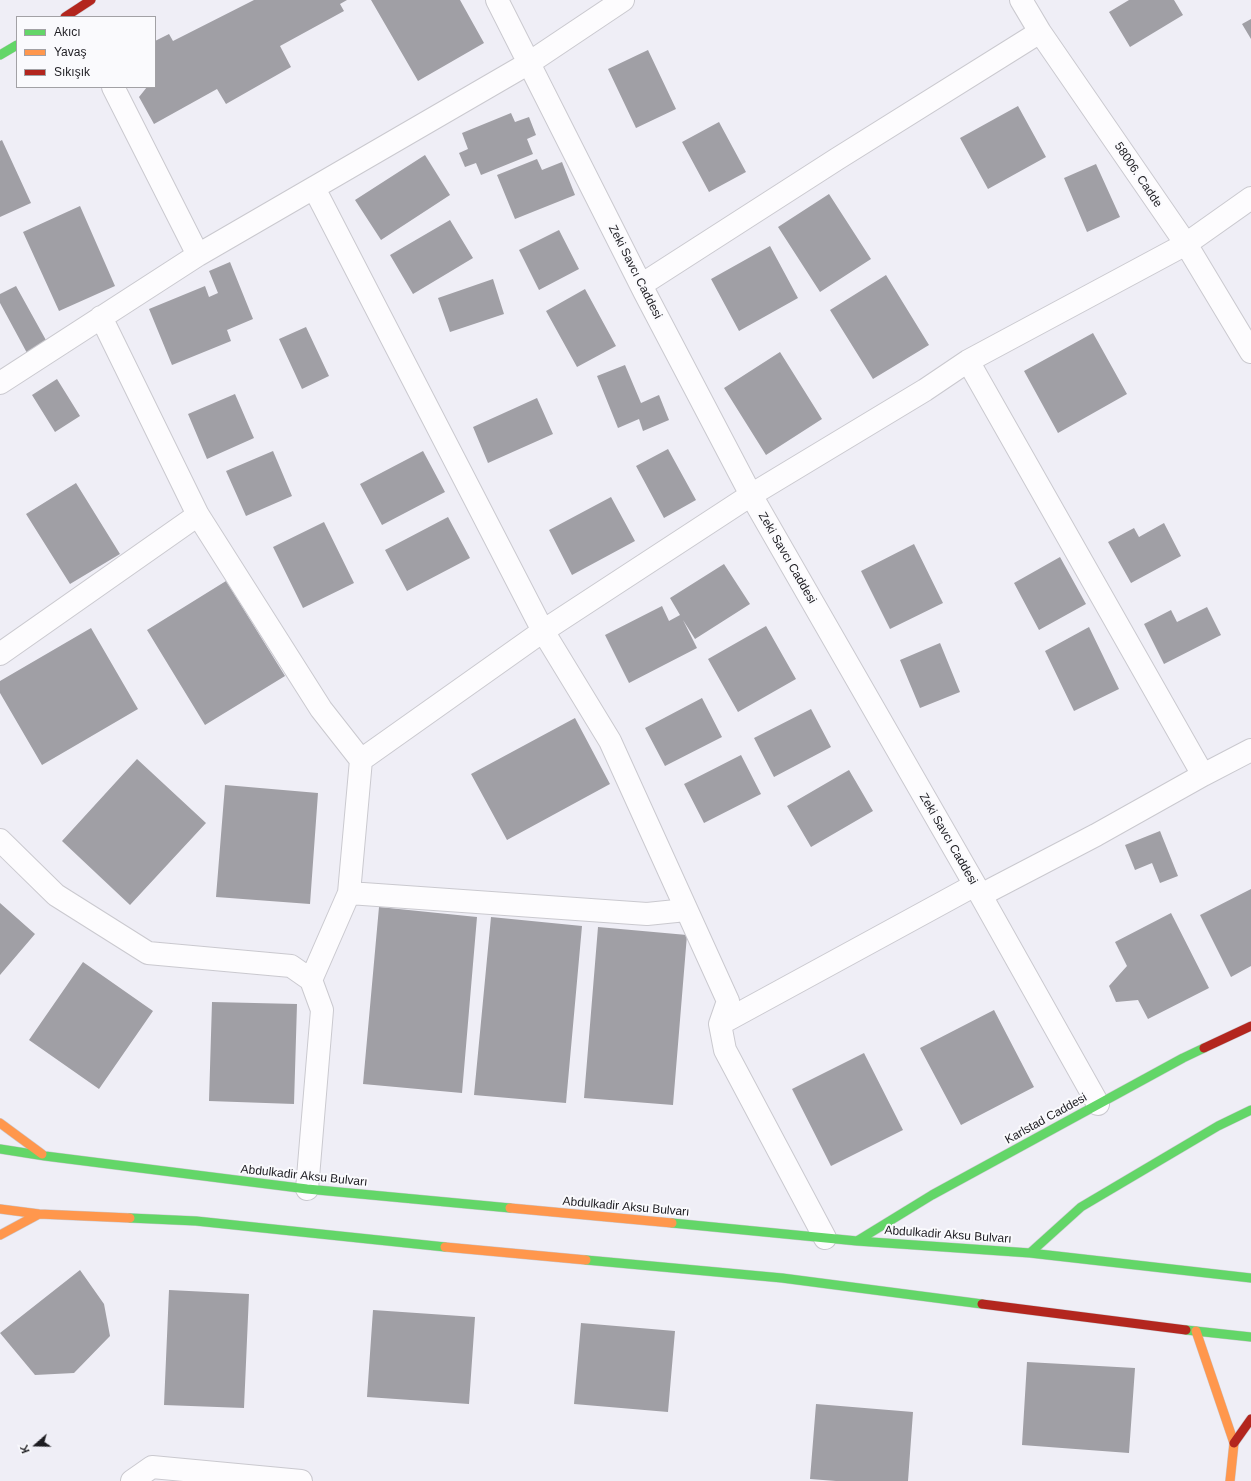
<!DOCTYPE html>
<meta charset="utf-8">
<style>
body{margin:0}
#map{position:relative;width:1251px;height:1481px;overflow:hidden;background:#efeef6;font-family:Helvetica,sans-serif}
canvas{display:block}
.legend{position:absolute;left:16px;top:16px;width:140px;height:72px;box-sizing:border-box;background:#fafafd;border:1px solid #a2a1a5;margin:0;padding:5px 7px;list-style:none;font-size:12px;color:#1d1c21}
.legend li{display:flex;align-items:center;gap:8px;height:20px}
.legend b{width:20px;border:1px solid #a2a1a5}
.north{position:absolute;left:16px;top:1425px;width:40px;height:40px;-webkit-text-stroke:3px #fafafd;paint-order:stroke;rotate:250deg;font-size:11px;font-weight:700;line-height:16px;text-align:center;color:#1d1c21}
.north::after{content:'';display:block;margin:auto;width:14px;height:18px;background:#1d1c21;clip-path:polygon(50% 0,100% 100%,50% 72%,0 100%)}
</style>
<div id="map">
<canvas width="1251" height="1481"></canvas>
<ul class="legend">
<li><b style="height:5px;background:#63d668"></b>Akıcı</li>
<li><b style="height:5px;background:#ff974d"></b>Yavaş</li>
<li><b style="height:5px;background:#b3261e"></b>Sıkışık</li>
</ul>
<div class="north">K</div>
</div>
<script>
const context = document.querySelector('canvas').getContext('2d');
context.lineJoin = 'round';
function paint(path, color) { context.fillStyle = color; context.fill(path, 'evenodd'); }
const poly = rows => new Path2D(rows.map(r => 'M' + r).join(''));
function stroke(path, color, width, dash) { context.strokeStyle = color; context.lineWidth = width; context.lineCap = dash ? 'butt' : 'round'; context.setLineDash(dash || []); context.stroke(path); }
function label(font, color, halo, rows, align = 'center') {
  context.font = font + ' Helvetica,sans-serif'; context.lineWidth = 4; context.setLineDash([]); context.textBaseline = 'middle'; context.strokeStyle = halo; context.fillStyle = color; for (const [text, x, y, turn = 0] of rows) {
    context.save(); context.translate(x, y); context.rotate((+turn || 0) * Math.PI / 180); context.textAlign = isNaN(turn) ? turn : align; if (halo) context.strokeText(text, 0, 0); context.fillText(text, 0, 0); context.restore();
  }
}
const building = poly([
 [254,0,347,0,340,4,344,11,280,46,291,67,226,104,217,89,154,124,139,97,147,87,155,87,155,54,156,53,155,41,169,34,173,41],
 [371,0,460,0,484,43,418,81],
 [1129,0,1174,0,1183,15,1130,47,1109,12],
 [1251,19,1251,39,1242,24],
 [648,50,676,109,636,128,608,69],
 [1018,106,1046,157,988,189,960,138],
 [511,113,515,122,529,117,536,135,527,139,533,154,481,175,476,163,465,167,459,153,468,149,462,133],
 [719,122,746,172,709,192,682,142],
 [2,140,31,203,0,217,0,141],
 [425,155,450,195,381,240,355,200],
 [537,159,542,170,562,162,575,195,515,219,497,175],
 [1096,164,1120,217,1087,232,1064,178],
 [829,194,871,259,820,292,778,227],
 [80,206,115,286,59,311,23,232],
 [450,220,473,258,413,294,390,255],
 [559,230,579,269,539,290,519,250],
 [770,246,798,298,739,331,711,279],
 [230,262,253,319,227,330,231,341,172,365,149,309,205,286,209,297,218,293,209,271],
 [886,275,929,345,873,379,830,310],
 [493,279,504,314,450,332,438,298],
 [16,286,47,342,27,353,0,303,0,294],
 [585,289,616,346,577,367,546,311],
 [306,327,329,376,302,389,279,339],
 [1093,333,1127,394,1058,433,1024,371],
 [780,352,822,419,766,455,724,388],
 [625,365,641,403,659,395,669,420,643,431,639,419,618,428,597,376],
 [57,379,80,416,55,432,32,395],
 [235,394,254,438,207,459,188,414],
 [537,398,553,434,488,463,473,427],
 [668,449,696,500,664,518,636,466],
 [273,451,292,496,246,516,226,471],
 [423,451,445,492,382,525,360,484],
 [76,483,120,554,70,584,26,514],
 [611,497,635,541,572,575,549,530],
 [448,517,470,558,407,591,385,550],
 [324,522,354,583,303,608,273,547],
 [1164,523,1181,556,1131,583,1108,542,1134,528,1139,537],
 [914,544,943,603,890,629,861,571],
 [1060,557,1086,604,1039,630,1014,583],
 [724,564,750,604,695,639,683,620,697,648,629,683,605,635,662,606,669,621,680,615,670,598],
 [226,581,285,676,205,725,147,630],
 [1207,607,1221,635,1164,664,1144,624,1171,610,1177,622],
 [766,626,796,679,738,712,708,659],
 [1089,627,1119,689,1074,711,1045,651],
 [91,628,138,709,42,765,0,693,0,681],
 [940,643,960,692,920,708,900,660],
 [702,698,722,737,665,766,645,728],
 [811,709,831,747,774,777,754,738],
 [575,718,610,784,507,840,471,774],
 [741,755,761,794,704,823,684,784],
 [137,759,206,823,130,905,62,841],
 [849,770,873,811,811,847,787,806],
 [225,785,318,793,310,904,216,897],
 [1160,831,1178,876,1160,883,1152,863,1135,870,1125,845],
 [1251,889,1251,966,1231,977,1200,915],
 [0,903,35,934,0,975],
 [379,907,477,917,462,1093,363,1084],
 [1171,913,1209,988,1148,1019,1138,1000,1116,1002,1109,986,1127,966,1115,942],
 [491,917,582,926,566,1103,474,1095],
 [598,927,687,935,673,1105,584,1098],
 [83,962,153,1011,99,1089,29,1040],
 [212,1002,297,1004,294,1104,209,1101],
 [994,1010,1034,1087,961,1125,920,1048],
 [864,1053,903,1130,831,1166,792,1089],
 [80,1270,104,1304,110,1336,74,1373,35,1375,0,1333],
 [169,1290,249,1294,244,1408,164,1405],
 [373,1310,475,1317,469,1404,367,1397],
 [581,1323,675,1331,668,1412,574,1404],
 [1027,1362,1135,1368,1129,1453,1022,1445],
 [816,1404,913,1412,908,1481,836,1481,810,1479]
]);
const street = poly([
 [497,0,645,293,751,495,975,885,1098,1104],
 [1021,0,1040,32,1186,244,1251,352],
 [113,87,198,255],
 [314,188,543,631,610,741,728,1001,720,1024,725,1050,825,1238],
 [641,285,837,159,1040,32],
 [101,317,198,515,321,709,361,760,349,893,311,980],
 [968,361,1203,775],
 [0,383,198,255,529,63,623,0],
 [0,654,198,515],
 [361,760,543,631,751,495,925,390,968,361,1186,244,1251,198],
 [0,840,56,895,148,953,291,966,311,980,322,1010,307,1189],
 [349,893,647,914,686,910],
 [981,895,1096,835,1203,775,1251,750],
 [720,1024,975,885],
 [132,1481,152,1467,301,1481]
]);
const fast = poly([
 [0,55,17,45],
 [0,1149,45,1156,307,1189,510,1208],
 [130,1218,196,1221,445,1247],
 [672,1223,857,1241,1030,1253,1251,1278],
 [857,1241,932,1195,1183,1058,1204,1048],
 [1030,1253,1081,1207,1218,1126,1251,1110],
 [586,1260,782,1278,982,1304],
 [1186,1330,1251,1337]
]);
const slow = poly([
 [0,1123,42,1154],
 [510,1208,672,1223],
 [0,1209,39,1214,130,1218],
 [0,1235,39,1214],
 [445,1247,586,1260],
 [1196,1331,1234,1443,1230,1481]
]);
const jam = poly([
 [65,17,91,0],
 [1204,1048,1251,1026],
 [982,1304,1186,1330],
 [1234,1443,1251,1419]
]);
const streetNames = [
 ["58006. Cadde",1138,175,56],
 ["Zeki Savcı Caddesi",635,272,63],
 ["Zeki Savcı Caddesi",787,558,60],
 ["Zeki Savcı Caddesi",948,839,60],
 ["Karlstad Caddesi",1046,1119,-29],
 ["Abdulkadir Aksu Bulvarı",304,1176,6],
 ["Abdulkadir Aksu Bulvarı",626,1207,5],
 ["Abdulkadir Aksu Bulvarı",948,1235,4]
];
paint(building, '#a09fa5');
stroke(street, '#cac9cf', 24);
stroke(fast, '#cac9cf', 10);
stroke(slow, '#cac9cf', 10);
stroke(jam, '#cac9cf', 10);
stroke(street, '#fdfcfe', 22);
stroke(fast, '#63d668', 9);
stroke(slow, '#ff974d', 9);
stroke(jam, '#b3261e', 9);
label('12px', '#1d1c21', '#fafafd', streetNames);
</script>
